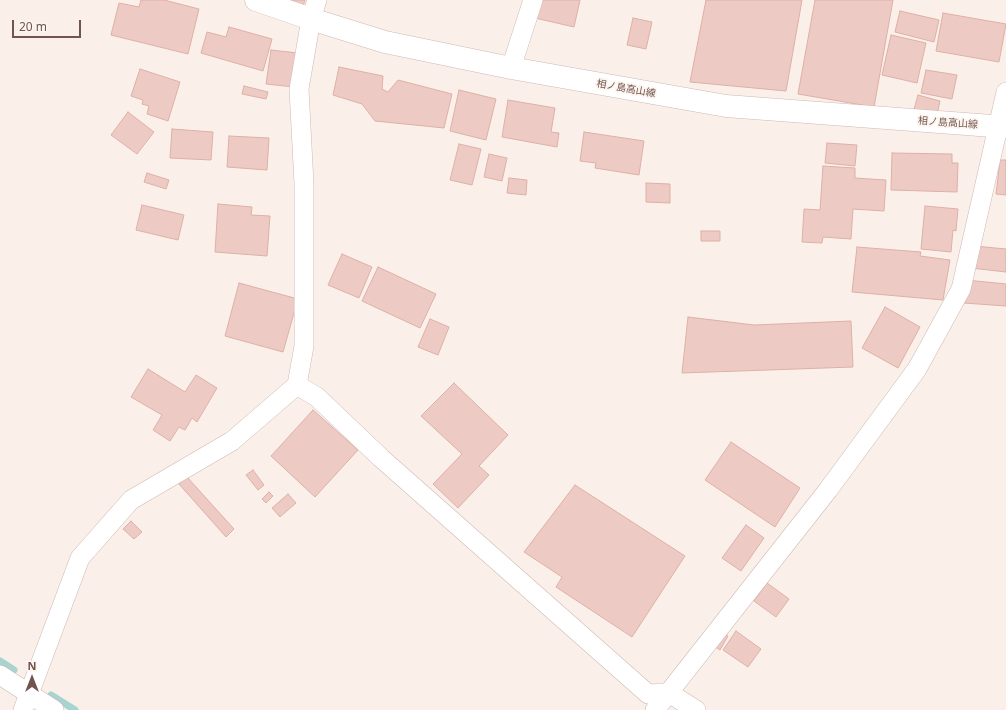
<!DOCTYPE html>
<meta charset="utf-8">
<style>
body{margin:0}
#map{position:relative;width:1006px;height:710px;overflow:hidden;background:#faf0e9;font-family:"Noto Sans",sans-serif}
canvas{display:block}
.north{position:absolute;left:12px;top:658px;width:40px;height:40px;-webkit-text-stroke:3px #fdf5ef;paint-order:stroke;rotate:0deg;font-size:11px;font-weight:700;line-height:16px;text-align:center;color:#72544f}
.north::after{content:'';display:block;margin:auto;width:14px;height:18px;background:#72544f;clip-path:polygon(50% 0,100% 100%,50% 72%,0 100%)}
.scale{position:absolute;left:12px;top:20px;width:69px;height:18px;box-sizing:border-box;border:2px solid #72544f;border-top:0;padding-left:5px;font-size:12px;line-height:14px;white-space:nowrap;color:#72544f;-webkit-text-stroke:3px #fdf5ef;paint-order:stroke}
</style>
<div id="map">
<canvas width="1006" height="710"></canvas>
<div class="north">N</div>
<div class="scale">20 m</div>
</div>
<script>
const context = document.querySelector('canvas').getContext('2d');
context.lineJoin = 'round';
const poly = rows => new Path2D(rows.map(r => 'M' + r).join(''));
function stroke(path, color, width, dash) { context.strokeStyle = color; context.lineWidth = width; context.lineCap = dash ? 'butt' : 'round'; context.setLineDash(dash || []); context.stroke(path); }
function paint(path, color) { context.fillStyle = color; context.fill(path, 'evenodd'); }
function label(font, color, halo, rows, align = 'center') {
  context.font = font + ' "Noto Sans","Noto Sans JP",sans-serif'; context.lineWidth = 3.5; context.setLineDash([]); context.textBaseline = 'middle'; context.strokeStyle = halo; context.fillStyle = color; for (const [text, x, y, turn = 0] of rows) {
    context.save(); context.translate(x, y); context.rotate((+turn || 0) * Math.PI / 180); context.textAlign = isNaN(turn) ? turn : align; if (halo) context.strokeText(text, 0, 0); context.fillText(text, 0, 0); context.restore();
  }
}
const stream = poly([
 [0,661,14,670],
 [51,695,75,710]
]);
const building = poly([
 [141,0,164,0,199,9,188,54,111,35,119,3,139,7,141,0],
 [284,0,305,0,303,6,284,0],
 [539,0,580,0,574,27,535,18,539,0],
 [706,0,802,0,786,91,690,82,706,0],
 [815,0,893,0,874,107,798,94,815,0],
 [900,11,939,20,934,42,895,32,900,11],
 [943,13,1006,24,999,62,936,51,943,13],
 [633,18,652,22,646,49,627,45,633,18],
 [229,27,272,39,263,71,201,53,207,32,226,37,229,27],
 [891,35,926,43,917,83,882,75,891,35],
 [271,50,298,53,294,87,266,84,271,50],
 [339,67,383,76,382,89,388,92,398,80,452,94,444,128,375,121,362,104,333,95,339,67],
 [140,69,180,82,168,121,147,114,149,106,142,104,143,100,131,96,140,69],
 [926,70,957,75,952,99,921,93,926,70],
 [244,86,268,92,266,99,242,94,244,86],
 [459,90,496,99,486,140,450,131,459,90],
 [918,95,940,101,936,119,913,113,918,95],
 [508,100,555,108,551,132,559,133,557,147,502,137,508,100],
 [128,112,154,132,137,154,111,135,128,112],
 [172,129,213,132,211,160,170,158,172,129],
 [584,132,644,141,639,175,595,168,596,163,580,161,584,132],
 [229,136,269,138,267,170,227,167,229,136],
 [827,143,857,145,855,166,825,163,827,143],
 [459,144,481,149,472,185,450,180,459,144],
 [892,153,952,154,952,163,958,163,957,192,891,190,892,153],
 [489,154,507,158,502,181,484,177,489,154],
 [1000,160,1006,160,1006,195,996,194,1000,160],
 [823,166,855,168,855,178,886,180,884,211,853,209,851,239,823,237,822,243,802,242,804,209,820,210,823,166],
 [147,173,169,180,166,189,144,182,147,173],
 [509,178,527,180,526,195,507,193,509,178],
 [646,183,670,184,670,203,646,202,646,183],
 [218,204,252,207,251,215,270,216,267,256,215,252,218,204],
 [142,205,184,215,178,240,136,230,142,205],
 [925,206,958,209,956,231,953,230,951,252,921,249,925,206],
 [701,231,720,231,720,241,701,241,701,231],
 [974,246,1006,249,1006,272,971,268,974,246],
 [857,247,921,252,920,256,950,260,943,300,852,292,857,247],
 [342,254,372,267,359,298,328,285,342,254],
 [378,267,436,294,420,328,362,301,378,267],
 [966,280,1006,284,1006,306,964,303,966,280],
 [239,283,298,299,283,352,225,336,239,283],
 [885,307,920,327,898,368,862,348,885,307],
 [688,317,754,325,851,321,853,367,682,373,688,317],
 [430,319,449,327,438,355,418,347,430,319],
 [148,369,185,392,196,375,217,388,197,422,192,418,185,430,179,427,170,441,153,430,162,415,131,397,148,369],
 [454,383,508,435,479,466,489,475,458,508,433,484,462,454,421,416,454,383],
 [313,410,358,450,315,497,271,456,313,410],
 [731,442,800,488,775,527,705,480,731,442],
 [253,470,264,485,258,490,246,475,253,470],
 [187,477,234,529,226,537,179,484,187,477],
 [575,485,685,556,632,637,556,587,562,577,524,552,575,485],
 [269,492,273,496,266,503,262,499,269,492],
 [288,494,296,503,280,517,272,508,288,494],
 [131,521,142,532,134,539,123,529,131,521],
 [746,525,764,538,741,571,722,558,746,525],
 [767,583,789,599,776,617,754,601,767,583],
 [736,631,761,649,748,667,723,650,736,631],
 [723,633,728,636,720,650,714,646,723,633]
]);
const street = poly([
 [317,0,311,19,299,89,304,184,304,346,297,385,317,397,381,458,648,694,669,693,696,710],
 [511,68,533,0],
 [0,675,54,710],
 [23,710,80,558,131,500,232,441,297,385],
 [655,710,828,490,917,369,961,289,1006,92]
]);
const secondary = poly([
 [256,0,311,19,385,42,511,68,726,106,1006,127]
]);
const streetNames = [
 ["相ノ島高山線",626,89,10],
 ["相ノ島高山線",948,123,4]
];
stroke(stream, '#a7d3d0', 7);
paint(building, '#edcbc4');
stroke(building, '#deafa6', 1);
stroke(street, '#ceb9b3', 20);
stroke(secondary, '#d0b8b1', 23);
stroke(street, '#fff', 19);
stroke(secondary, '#fff', 22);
label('10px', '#72544f', '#fdf5ef', streetNames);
</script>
